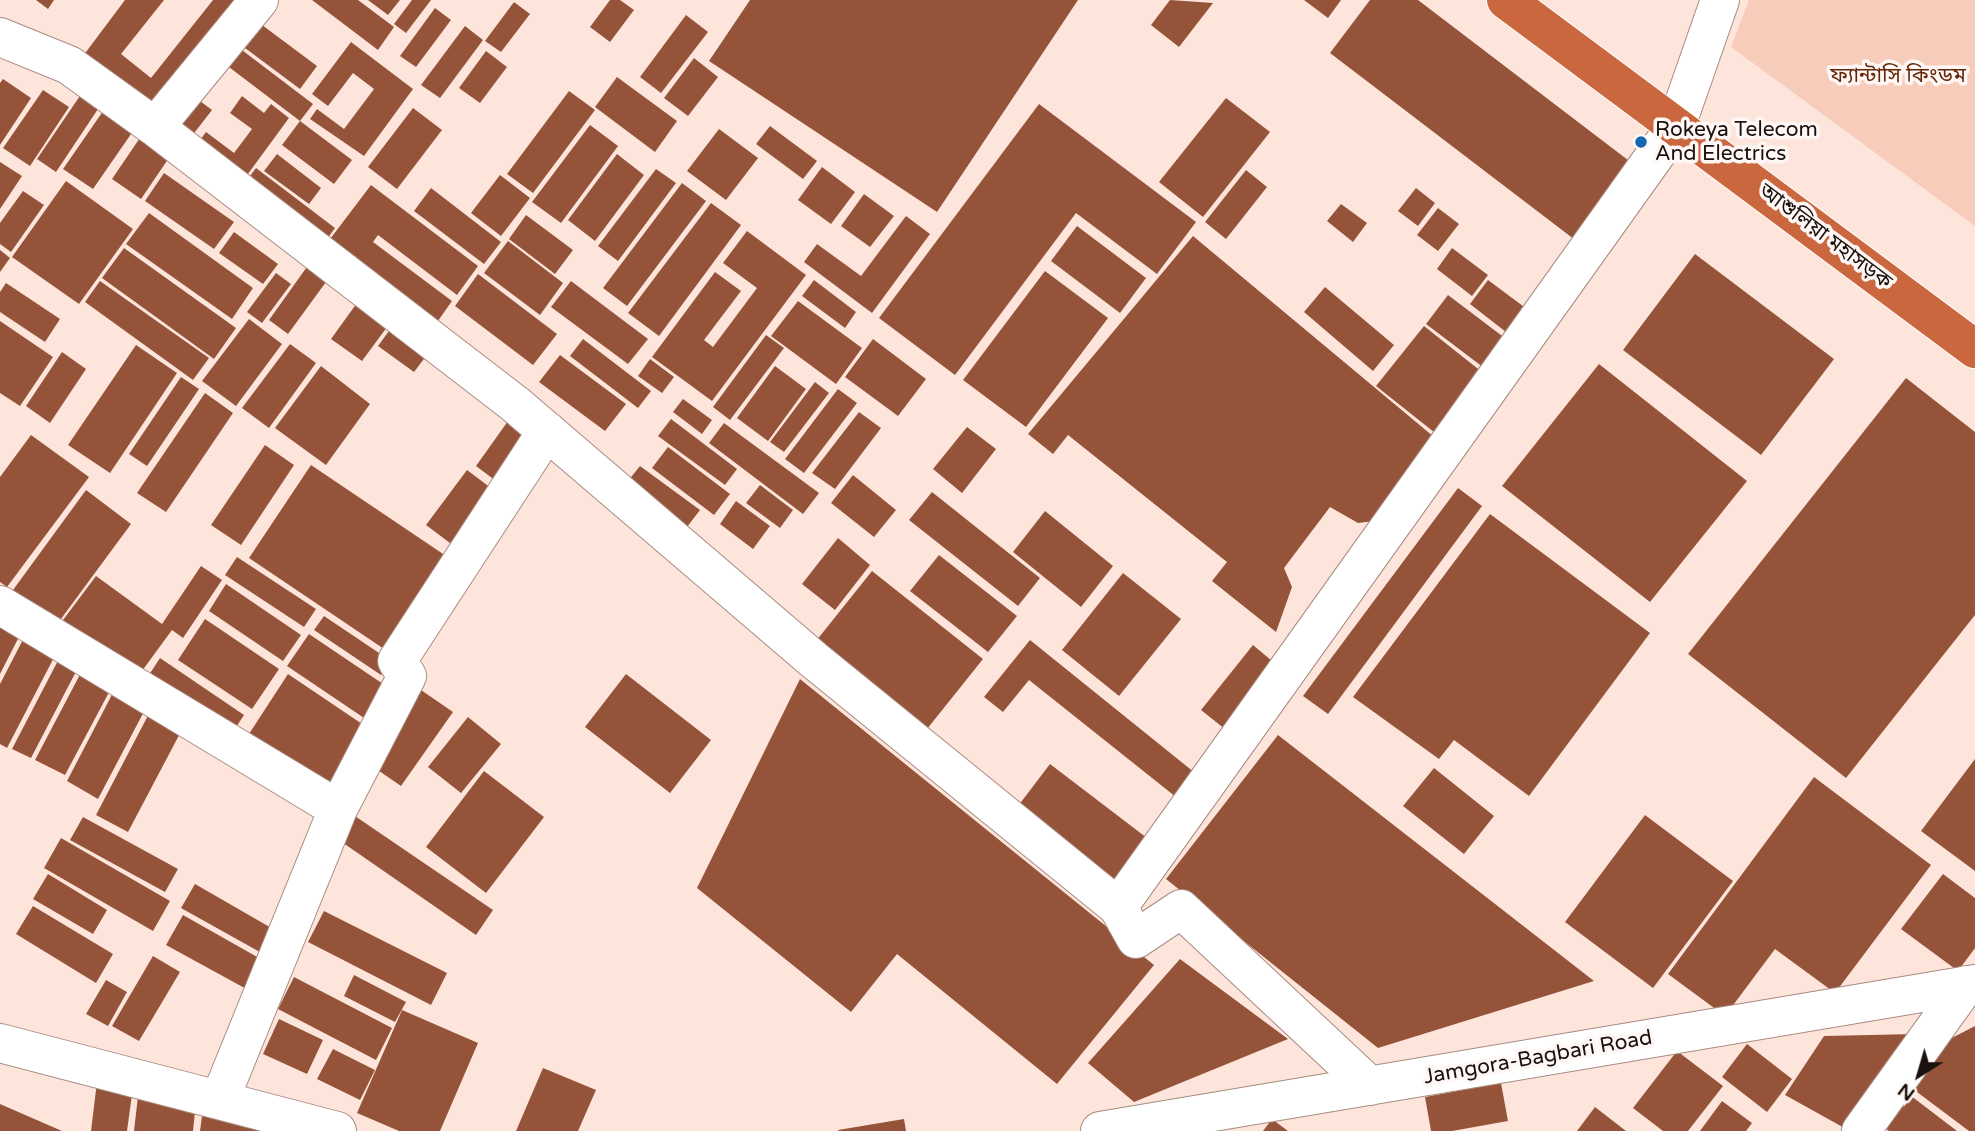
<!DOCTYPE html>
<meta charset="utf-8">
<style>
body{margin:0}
#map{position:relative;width:1975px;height:1131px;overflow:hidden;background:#fee5dc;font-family:"Varela Round",sans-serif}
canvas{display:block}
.north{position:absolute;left:1884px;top:1040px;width:70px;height:70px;-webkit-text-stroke:5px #fef7f5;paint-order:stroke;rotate:217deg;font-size:19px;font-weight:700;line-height:28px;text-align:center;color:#1a100c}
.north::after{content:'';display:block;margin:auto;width:24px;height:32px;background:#1a100c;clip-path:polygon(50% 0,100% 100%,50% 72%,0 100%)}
</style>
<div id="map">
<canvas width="1975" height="1131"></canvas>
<div class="north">N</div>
</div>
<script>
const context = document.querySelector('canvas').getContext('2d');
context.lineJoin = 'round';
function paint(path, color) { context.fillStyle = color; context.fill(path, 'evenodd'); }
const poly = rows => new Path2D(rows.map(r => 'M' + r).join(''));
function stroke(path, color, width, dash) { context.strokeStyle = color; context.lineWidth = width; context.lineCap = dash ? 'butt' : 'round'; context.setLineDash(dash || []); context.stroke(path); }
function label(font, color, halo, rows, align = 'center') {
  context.font = font + ' "Varela Round","Noto Sans Bengali",sans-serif'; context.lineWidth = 7; context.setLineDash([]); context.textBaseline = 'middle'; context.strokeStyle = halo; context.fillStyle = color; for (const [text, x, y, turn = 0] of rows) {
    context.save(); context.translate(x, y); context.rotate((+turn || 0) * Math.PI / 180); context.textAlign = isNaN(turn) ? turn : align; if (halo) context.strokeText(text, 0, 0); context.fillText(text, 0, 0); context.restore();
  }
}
const green = poly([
 [1749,0,1975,0,1975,226,1731,47]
]);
const building = poly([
 [36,0,54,0,48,9],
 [125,0,164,0,121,54,151,78,213,0,251,0,152,121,77,64],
 [312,0,358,0,394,27,378,50],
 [368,0,400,0,388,15],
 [412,0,431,0,406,33,394,24],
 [610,0,620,0,634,10,610,42,590,27],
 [750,0,1078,0,937,212,709,61],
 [1170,0,1213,3,1179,47,1151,25],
 [1304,0,1341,0,1328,18],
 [1370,0,1418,0,1641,170,1583,246,1330,53],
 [514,2,530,14,501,52,485,41],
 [435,8,451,20,416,67,400,56],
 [686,15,708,32,661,93,640,77],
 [250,16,317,66,300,89,233,39],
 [465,26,483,40,440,98,421,85],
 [351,42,413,89,364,156,310,119,317,109,344,129,374,89,353,73,328,106,312,94],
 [234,44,313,104,300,121,221,61],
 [486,51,507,67,480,103,459,88],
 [694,58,718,77,688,116,664,98],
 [617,77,677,121,655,152,595,107],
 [3,79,31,98,0,145,0,83],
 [86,87,104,100,56,172,37,159],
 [43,90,69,107,30,166,3,148],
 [569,91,595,110,533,193,507,174],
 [188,92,212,110,188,141,164,125],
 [242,96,264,113,271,104,289,118,242,182,195,147,206,132,234,153,252,129,230,113],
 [1226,98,1270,132,1203,217,1159,182],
 [108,104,138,124,93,189,63,169],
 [1039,104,1196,222,1157,274,1076,213,955,375,879,318],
 [413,108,442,130,397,189,368,167],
 [300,121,352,160,334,184,282,145],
 [590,125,618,146,561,223,532,202],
 [770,126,817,161,803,179,756,144],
 [146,129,175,149,141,199,112,179],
 [719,129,758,158,726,200,687,171],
 [277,154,321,188,309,204,264,171],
 [617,154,644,175,595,241,568,220],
 [0,162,22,176,0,209],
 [822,167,855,192,831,224,798,200],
 [256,168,335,228,321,247,241,188],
 [656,169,676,183,618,261,598,246],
 [1246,170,1267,187,1226,239,1205,222],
 [164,173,234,222,214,249,145,201],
 [500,175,530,198,501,236,471,213],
 [66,181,133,229,79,304,12,257],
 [682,183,706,201,627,306,603,288],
 [371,185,478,266,457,295,378,235,373,242,452,301,433,328,324,247],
 [431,188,501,242,484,264,414,211],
 [1416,188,1435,203,1418,226,1398,211],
 [23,191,44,205,11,252,0,244,0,223],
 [864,194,894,216,870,247,841,226],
 [711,203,741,225,659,336,628,313],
 [1341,204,1367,223,1353,242,1327,221],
 [1438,208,1459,224,1438,251,1417,235],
 [149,213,253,288,232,319,126,244],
 [526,215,573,250,555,274,509,239],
 [906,216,930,234,872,313,804,262,817,244,861,276],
 [1077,226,1146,278,1120,313,1051,261],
 [747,231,806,275,712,401,652,357,715,272,741,291,704,340,713,347,757,288,723,263],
 [234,232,278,264,263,284,219,253],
 [1193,236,1458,457,1383,520,1358,523,1330,507,1284,568,1292,587,1276,632,1212,581,1227,562,1068,435,1053,454,1028,434],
 [508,241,563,283,540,315,484,273],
 [124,248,236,328,214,359,102,278],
 [1452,248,1488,275,1472,296,1437,269],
 [0,250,10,258,0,272],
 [1695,254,1834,359,1761,455,1623,350],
 [314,257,334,271,288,334,269,320],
 [1045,271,1108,318,1026,427,963,380],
 [276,273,291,284,262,323,247,312],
 [478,274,557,334,533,365,455,306],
 [814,280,856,312,845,328,802,296],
 [1488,280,1543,321,1524,346,1470,304],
 [100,281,209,358,193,380,85,302],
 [571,281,648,339,628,364,551,307],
 [6,283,60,319,45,342,0,312,0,292],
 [1325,287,1394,345,1373,371,1304,312],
 [1448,295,1518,348,1496,377,1426,324],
 [362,296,393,319,362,361,331,339],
 [798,301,862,348,836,384,771,336],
 [249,319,282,344,236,406,202,381],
 [397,320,433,347,414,372,378,346],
 [0,321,53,357,20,406,0,393],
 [1424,326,1497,384,1449,444,1376,386],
 [766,335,784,348,730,420,713,407],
 [583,339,651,391,638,408,570,356],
 [873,339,926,379,898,416,845,377],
 [290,344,316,363,269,428,242,408],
 [136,345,177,373,110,473,68,445],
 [62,352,86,369,50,423,26,406],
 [560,355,626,404,605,431,539,382],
 [650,359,674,377,662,393,638,376],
 [1599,364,1747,481,1650,602,1502,486],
 [321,366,370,404,326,465,275,428],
 [775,366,806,389,768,441,737,418],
 [181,377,199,389,147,466,129,454],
 [1906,378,1975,432,1975,615,1846,778,1688,654],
 [815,382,829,393,784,452,770,442],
 [838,389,857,403,804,473,785,459],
 [205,393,233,413,166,512,137,493],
 [683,399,712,420,702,434,673,412],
 [859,412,881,428,835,489,812,473],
 [513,414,538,433,500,484,476,466],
 [671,419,737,469,725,485,658,436],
 [724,423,819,493,803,514,709,443],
 [967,427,996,449,962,493,933,469],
 [31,435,89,477,7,587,0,582,0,477],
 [265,445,294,465,241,545,211,525],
 [668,447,730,494,714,515,652,468],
 [311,465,452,560,390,653,249,558],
 [640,466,700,510,687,527,627,482],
 [467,470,495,491,454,546,426,525],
 [853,475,896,510,874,537,831,503],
 [760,485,793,510,780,528,746,503],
 [1458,488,1482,506,1328,714,1303,696],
 [86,490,131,524,58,623,13,590],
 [932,492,1040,578,1018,606,909,520],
 [736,501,770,526,753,549,720,524],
 [1045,511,1113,566,1081,607,1013,552],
 [1490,514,1650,633,1529,796,1454,740,1439,759,1353,697],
 [838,538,870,565,835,610,802,584],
 [939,555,1017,616,988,652,910,591],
 [237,557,316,609,304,627,225,575],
 [201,566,222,580,183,638,172,630,139,675,63,620,96,576,162,624],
 [872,571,983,659,927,729,816,641],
 [1123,573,1181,619,1119,696,1062,650],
 [226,584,301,635,283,661,209,611],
 [0,614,24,627,0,674],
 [324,616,391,661,381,675,314,630],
 [205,619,279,669,252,709,178,660],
 [29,628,61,644,7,748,0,744,0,684],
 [309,634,392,690,370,722,287,666],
 [1030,640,1205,781,1186,805,1029,680,1003,712,984,697],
 [1253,645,1291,677,1240,741,1201,710],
 [63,651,82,660,31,758,12,749],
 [160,658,244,715,229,738,145,681],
 [85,665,115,681,65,775,35,760],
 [288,674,371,730,329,792,247,737],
 [626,674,711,740,670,793,585,727],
 [800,679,1154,965,1057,1084,897,954,851,1012,697,888],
 [117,685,149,702,98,799,67,781],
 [421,690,453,712,401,786,369,764],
 [154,704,186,722,128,832,96,815],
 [468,717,501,744,461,793,428,767],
 [1278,735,1594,981,1378,1048,1166,879],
 [1975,759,1975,871,1921,831],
 [1050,764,1147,838,1112,884,1015,810],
 [1434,768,1494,816,1464,854,1403,806],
 [484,771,544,817,486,893,426,847],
 [1814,777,1931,865,1835,993,1775,949,1725,1016,1668,974],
 [352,814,493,910,476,935,336,838],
 [1645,815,1733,881,1653,988,1565,922],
 [83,817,178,869,165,892,70,840],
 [61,838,170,901,153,931,44,868],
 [48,874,107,910,93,934,33,899],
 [1943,874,1975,898,1975,948,1958,971,1901,929],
 [195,884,280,933,267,956,181,908],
 [33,906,113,954,96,983,16,934],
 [324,911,447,973,431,1005,308,942],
 [183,915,266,962,250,991,166,945],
 [153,956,180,972,139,1041,112,1026],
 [1180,959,1288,1039,1134,1102,1088,1063],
 [354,975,406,1002,395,1022,344,996],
 [294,977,392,1028,376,1060,278,1009],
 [106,980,127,992,108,1026,86,1014],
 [402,1010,478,1043,440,1131,399,1131,357,1113],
 [279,1019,323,1040,307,1074,263,1054],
 [1975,1026,1975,1131,1969,1131,1909,1086,1942,1043],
 [1916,1034,1848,1130,1785,1095,1824,1036],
 [1747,1044,1792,1079,1767,1112,1722,1077],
 [333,1049,375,1070,360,1100,317,1079],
 [1677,1051,1723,1086,1688,1131,1663,1131,1633,1108],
 [543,1068,596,1090,578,1131,516,1131],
 [97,1082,133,1087,127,1131,91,1131],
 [1501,1083,1508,1121,1452,1131,1431,1131,1425,1097],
 [1902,1089,1957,1131,1889,1131,1877,1122],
 [138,1096,196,1102,193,1131,134,1131],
 [1722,1101,1752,1123,1746,1131,1700,1131],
 [0,1104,62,1131,0,1131],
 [1595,1107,1626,1131,1577,1131],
 [202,1116,258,1125,257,1131,200,1131],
 [904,1119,906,1131,839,1131,838,1130],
 [1272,1119,1288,1131,1263,1131]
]);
const minor = poly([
 [0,37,69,65,155,127,515,404,814,660,1118,907,1136,939,1181,909,1370,1086],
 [155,127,259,0],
 [0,605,338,809],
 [1118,907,1676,126,1720,0],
 [0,1043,337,1131],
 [220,1099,338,809,407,676,397,661,547,431],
 [1100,1131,1975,984],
 [1861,1131,1966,985]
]);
const highway = poly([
 [1506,0,1975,349]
]);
const markers = [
 [1641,142,7,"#1266b4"]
];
const parkNames = [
 ["ফ্যান্টাসি কিংডম",1898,76]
];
const poiNames = [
 ["Rokeya Telecom",1655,130],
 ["And Electrics",1655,154]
];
const streetNames = [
 ["আশুলিয়া মহাসড়ক",1825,237,37],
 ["Jamgora-Bagbari Road",1538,1058,-10]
];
paint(green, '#f8ccbb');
paint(building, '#95543a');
stroke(minor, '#a88b80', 40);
stroke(highway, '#fff', 40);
stroke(minor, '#fff', 38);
stroke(highway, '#ca673e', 38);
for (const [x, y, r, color] of markers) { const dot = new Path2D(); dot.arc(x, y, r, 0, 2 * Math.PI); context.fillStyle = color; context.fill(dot); stroke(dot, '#fef7f5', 2.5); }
label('21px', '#662708', '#fef7f5', parkNames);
label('21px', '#1a100c', '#fef7f5', poiNames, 'left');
label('21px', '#1a100c', '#fef7f5', streetNames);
</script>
